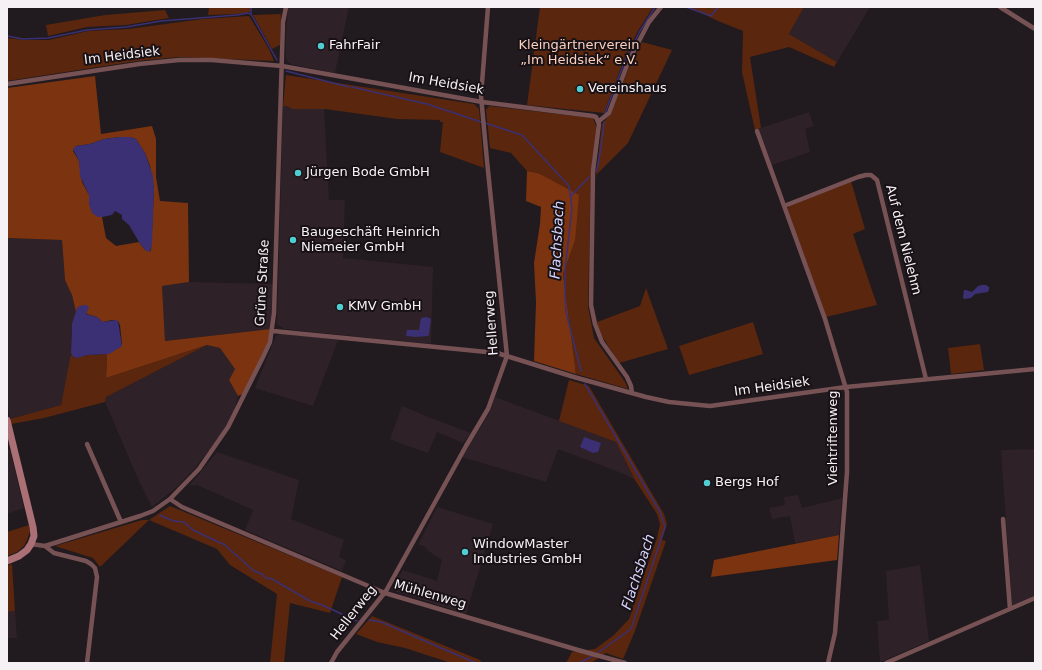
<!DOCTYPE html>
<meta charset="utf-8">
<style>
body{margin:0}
#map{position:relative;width:1042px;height:670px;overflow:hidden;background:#211a1e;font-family:"DejaVu Sans",sans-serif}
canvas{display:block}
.frame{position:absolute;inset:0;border:8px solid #f6f1f4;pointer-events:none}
</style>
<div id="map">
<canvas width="1042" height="670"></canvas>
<div class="frame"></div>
</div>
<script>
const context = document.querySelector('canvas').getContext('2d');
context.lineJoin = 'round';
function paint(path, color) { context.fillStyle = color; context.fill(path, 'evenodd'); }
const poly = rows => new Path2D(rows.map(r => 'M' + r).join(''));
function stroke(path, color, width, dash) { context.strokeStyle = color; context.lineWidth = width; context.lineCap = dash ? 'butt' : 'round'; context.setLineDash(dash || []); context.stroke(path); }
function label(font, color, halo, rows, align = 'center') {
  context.font = font + ' "DejaVu Sans",sans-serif'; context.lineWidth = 4; context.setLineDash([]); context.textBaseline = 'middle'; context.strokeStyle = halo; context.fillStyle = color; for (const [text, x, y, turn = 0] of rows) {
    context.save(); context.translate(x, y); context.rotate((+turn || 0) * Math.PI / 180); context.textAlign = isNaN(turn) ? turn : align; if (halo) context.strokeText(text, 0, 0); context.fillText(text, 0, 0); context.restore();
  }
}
const built = poly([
 [288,7,349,7,335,73,291,64,288,62,286,58,286,34],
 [804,7,870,7,837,62,789,34],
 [283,106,287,106,292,109,324,109,329,200,345,200,343,258,433,267,431,344,284,329,277,324],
 [809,112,814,126,805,129,810,152,767,167,755,130],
 [7,238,62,240,65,280,72,295,76,312,71,331,71,353,61,405,10,419,7,401],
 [189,282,273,284,271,329,165,341,162,286],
 [282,333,338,340,313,406,255,388,276,336],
 [207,345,220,348,235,369,229,380,238,396,234,411,222,433,196,467,178,486,152,507,139,481,105,402,106,397],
 [495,397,616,442,635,480,624,474,558,449,546,482,462,457,490,412],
 [402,406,431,418,471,433,463,443,437,432,428,453,402,444,390,439],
 [1035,449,1035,595,1012,606,1001,450],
 [7,450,10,450,24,508,7,514],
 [217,452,299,480,291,519,344,540,339,557,346,560,342,571,245,530,253,510,197,485,189,486],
 [798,495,802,508,842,498,839,535,795,543,790,516,772,519,769,508,785,505,784,497],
 [437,507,493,524,466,614,391,590,403,570,437,581,442,560,430,552,424,546,418,545],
 [920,565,929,641,880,662,877,621,889,620,886,571],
 [15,611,17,638,7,638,7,612]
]);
const green = poly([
 [209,7,250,7,250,12,237,14,208,15],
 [540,7,653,7,638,31,625,57,604,113,527,105],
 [689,7,804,7,789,34,837,62,834,67,789,47,750,57,761,128,755,130,742,72,743,31,718,21],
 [165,10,169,18,126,25,87,27,48,36,46,25,105,15],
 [281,14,280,45,272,49,253,15],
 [249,16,269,49,274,61,178,57,137,61,7,81,7,38,24,40,49,40,88,31,128,29,203,19],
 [642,42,672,50,628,143,596,175,602,124,611,113,628,70],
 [286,75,474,104,479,109,484,168,440,152,443,122,440,122,440,120,397,119,325,109,292,109,287,106,283,106],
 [489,106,593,118,597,128,591,170,588,306,594,338,625,382,628,389,576,374,563,274,575,241,539,173,527,171,511,153,490,148,486,110],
 [851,181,865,229,853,234,877,305,826,317,787,208,792,204],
 [646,288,668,349,619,363,600,333,597,322,640,306],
 [753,322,763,354,689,375,679,346],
 [980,344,984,370,951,374,948,348],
 [207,345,106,397,105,402,44,418,11,424,10,419,61,405,71,353,72,356,75,358,88,355,107,354,106,378],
 [569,380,589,386,664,514,667,524,662,540,666,541,635,631,623,659,606,653,591,663,566,663,572,652,595,649,614,635,629,619,657,538,660,524,657,514,635,480,616,442,559,421],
 [170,506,342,577,330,613,290,603,284,663,270,663,277,594,230,565,217,549,149,520,100,567,93,558,55,546,142,520,149,520],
 [29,525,30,531,27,540,24,546,17,552,7,556,7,532],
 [12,564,15,611,7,612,7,566],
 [372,616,480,660,482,663,451,663,405,648,377,642,356,634]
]);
const forest = poly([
 [95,76,101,134,152,126,156,139,156,177,160,201,188,203,189,282,162,286,165,341,271,329,268,341,259,361,243,394,238,396,229,380,235,369,220,348,207,345,106,378,107,354,120,347,122,344,120,325,118,321,112,320,103,322,97,317,87,314,86,312,78,307,76,312,72,295,65,280,62,240,7,238,7,88],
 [120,137,130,137,136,139,145,153,150,166,154,189,151,251,145,250,139,242,116,246,106,238,102,217,98,217,89,204,89,195,82,182,79,161,73,151,76,146,90,144,104,139],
 [527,171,538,173,579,195,575,241,563,274,576,374,534,361,536,302,534,263,540,224,541,207,526,201],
 [839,535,837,560,711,577,714,560]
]);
const water = poly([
 [120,137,130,137,136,139,145,153,153,176,154,189,152,243,150,252,145,250,139,242,129,225,122,219,122,215,115,211,112,215,102,217,98,217,92,213,89,204,89,195,80,176,79,161,73,149,76,146,90,144,104,139],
 [982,285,986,285,989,287,989,290,988,292,975,294,971,298,964,299,963,297,964,290,966,290,972,292,978,286],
 [83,305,86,305,89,307,86,314,97,317,103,322,116,320,118,321,122,346,109,354,88,355,77,358,73,357,71,353,72,324,76,311,78,307],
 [427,317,431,319,429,334,428,336,416,337,406,336,407,330,419,330,421,318],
 [584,437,601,443,598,452,593,453,580,447]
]);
const stream = poly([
 [251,7,251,13],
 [686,7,711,16,718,7],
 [7,36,23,39,48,38,87,30,126,27,161,21,237,15,247,13,251,14,277,60],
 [286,71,349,87],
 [352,87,427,104,481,122],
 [605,113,626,58,640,31,655,7],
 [485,123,522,135,569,186,572,208,565,270,565,293,566,312,581,371],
 [596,171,597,169,601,148,604,122],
 [571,196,589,177],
 [585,384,660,512,665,527,631,629,596,654],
 [160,515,173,521,184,522,193,530,225,545,254,571,262,574,266,578,272,579,310,601,322,605,357,621],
 [369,620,381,622,476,663],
 [579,663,593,656]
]);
const street = poly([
 [1000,7,1035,29],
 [7,84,139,64,179,60,212,60,282,66,482,102,593,116,596,117,599,124,593,171,591,305,595,324,602,342,627,377,631,386,632,393],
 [599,121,609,113,629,60,649,22,661,7],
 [757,131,825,319,847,392,847,472,835,633,828,663],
 [784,206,858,177,866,175,871,175,877,180,926,379],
 [273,331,497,353,574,377,646,397,669,402,710,406,846,387,1035,369],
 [87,444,121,522],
 [170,499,182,507,385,593,578,650,625,663],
 [1003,519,1010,609],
 [31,544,45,546,140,516,153,511,170,499,199,469,228,427,263,357,270,342,274,313,283,22,286,7],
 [45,546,54,553,86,561,91,564,95,568,97,577,87,663],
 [331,663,337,652,386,591,466,446,488,409,507,356,487,161,481,96,488,7],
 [886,663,1035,598]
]);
const secondary = poly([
 [7,420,33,527,34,536,31,544,27,550,19,556,7,561]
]);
const markers = [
 [321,46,4,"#51ccd1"],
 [580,89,4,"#51ccd1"],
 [298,173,4,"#51ccd1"],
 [293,240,4,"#51ccd1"],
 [340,307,4,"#51ccd1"],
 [707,483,4,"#51ccd1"],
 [465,552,4,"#51ccd1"]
];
const poiNames = [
 ["FahrFair",329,46],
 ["Vereinshaus",588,89],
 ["Jürgen Bode GmbH",306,173],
 ["Baugeschäft Heinrich",301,233],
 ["Niemeier GmbH",301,248],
 ["KMV GmbH",348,307],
 ["Bergs Hof",715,483],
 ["WindowMaster",473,545],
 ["Industries GmbH",473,560]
];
const parkNames = [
 ["Kleingärtnerverein",579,46],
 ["„Im Heidsiek“ e.V.",579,61]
];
const streetNames = [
 ["Im Heidsiek",122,56,-7],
 ["Im Heidsiek",446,84,10],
 ["Auf dem Nielehm",903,240,76],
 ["Grüne Straße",263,283,-87],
 ["Hellerweg",492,323,-94],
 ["Im Heidsiek",772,387,-8],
 ["Viehtriftenweg",834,438,-90],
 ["Mühlenweg",430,595,16],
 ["Hellerweg",354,613,-52]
];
const waterNames = [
 ["Flachsbach",558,240,-87],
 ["Flachsbach",639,572,-72]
];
paint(built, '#2f2128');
paint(green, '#5a260e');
paint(forest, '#7b340f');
paint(water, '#3a3073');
stroke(stream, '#3a3073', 1.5);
stroke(street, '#775255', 4.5);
stroke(secondary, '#ab7075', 7);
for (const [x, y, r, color] of markers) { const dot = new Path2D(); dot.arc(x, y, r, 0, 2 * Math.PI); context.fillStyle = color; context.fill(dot); stroke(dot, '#181115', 1.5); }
label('13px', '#f6f1f4', '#181115', poiNames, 'left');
label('13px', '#fdd0be', '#181115', parkNames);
label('13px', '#f6f1f4', '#181115', streetNames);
label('italic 14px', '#d6d5fe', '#181115', waterNames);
</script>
